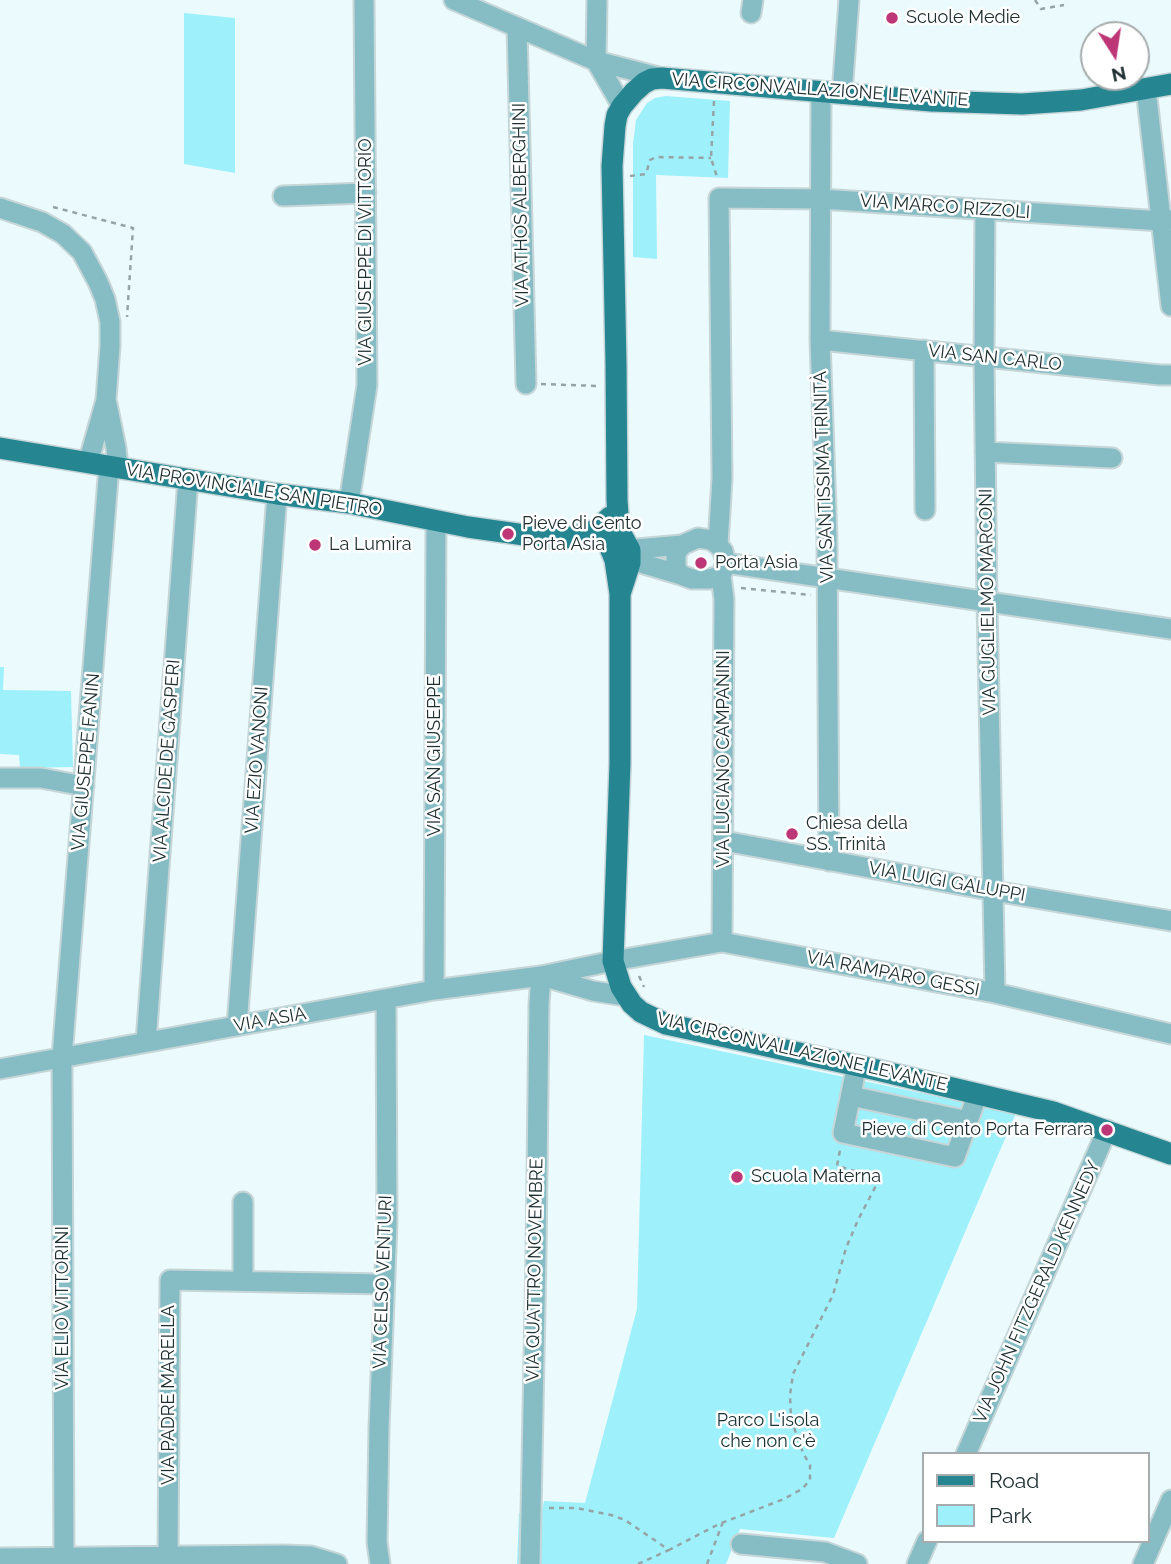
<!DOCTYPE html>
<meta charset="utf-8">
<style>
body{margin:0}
#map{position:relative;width:1171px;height:1564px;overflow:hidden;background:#ebfbfd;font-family:Raleway,sans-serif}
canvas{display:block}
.legend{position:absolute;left:922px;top:1452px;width:228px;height:91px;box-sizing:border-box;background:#fff;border:2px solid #a6acad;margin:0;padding:9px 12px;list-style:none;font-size:21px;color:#203032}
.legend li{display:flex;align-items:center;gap:14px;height:35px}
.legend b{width:35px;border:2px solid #a6acad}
.north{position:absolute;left:1080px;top:21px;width:70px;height:70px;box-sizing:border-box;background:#fff;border:2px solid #a6acad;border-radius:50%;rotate:168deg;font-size:19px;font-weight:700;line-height:28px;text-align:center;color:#203032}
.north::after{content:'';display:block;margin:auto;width:24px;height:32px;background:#bd3676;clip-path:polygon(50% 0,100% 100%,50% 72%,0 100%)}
</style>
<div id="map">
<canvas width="1171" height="1564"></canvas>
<ul class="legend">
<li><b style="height:9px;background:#258691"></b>Road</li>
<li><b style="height:19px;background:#9ef0fb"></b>Park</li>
</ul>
<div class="north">N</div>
</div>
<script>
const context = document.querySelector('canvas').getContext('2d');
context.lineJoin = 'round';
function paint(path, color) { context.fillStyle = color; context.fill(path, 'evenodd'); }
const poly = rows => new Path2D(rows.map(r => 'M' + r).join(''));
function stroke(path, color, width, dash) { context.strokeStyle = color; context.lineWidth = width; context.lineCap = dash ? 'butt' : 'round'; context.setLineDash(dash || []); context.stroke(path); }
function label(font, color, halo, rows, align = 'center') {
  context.font = font + ' Raleway,sans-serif'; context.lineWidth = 5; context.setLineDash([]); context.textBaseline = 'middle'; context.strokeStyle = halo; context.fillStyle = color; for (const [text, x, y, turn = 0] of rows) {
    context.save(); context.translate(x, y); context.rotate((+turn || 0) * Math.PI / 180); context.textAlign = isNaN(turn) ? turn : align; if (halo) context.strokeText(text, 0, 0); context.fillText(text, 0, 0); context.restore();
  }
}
const green = poly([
 [184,13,235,18,235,173,184,164],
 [666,96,730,101,728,178,656,175,657,259,633,257,633,144,636,120,647,103,655,98],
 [0,667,4,667,3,690,71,691,73,767,20,768,19,755,0,754],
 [644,1035,1016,1113,834,1538,740,1529,726,1564,517,1564,519,1513,541,1514,544,1501,585,1503,637,1309]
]);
const path = poly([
 [1035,0,1041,9,1064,5],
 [714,101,711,158,717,177],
 [630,176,646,174,650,160,656,157,711,158],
 [53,207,133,228,127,317],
 [541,384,598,386],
 [741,588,811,595],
 [639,976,644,987],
 [549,1508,576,1508,611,1515,625,1520,669,1550,719,1524,784,1499,802,1489,810,1480,810,1465,803,1453,791,1419,790,1395,793,1374,833,1295,846,1248,858,1220,880,1178,837,1166,840,1150],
 [638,1564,669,1550],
 [707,1564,723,1522]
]);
const minor = poly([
 [454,0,596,61,662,78],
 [751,13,753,0],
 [517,27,526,384],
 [596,61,597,0],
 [596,61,622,106],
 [1146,89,1171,306],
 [821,92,820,340,827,538,829,861],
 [842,94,849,0],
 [283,196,366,193],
 [0,208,42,222,63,234,82,252,98,282,105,299,110,322,110,346,106,400,88,463],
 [985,210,984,357,987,601,995,993],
 [820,340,1160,375,1171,375],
 [924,350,925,510],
 [107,404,116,448,118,468],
 [985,452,1112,458],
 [349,503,367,385,364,0],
 [698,538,711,540,718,545,723,551,726,563,721,576,709,579,692,579,681,575,676,568,676,553,682,545,698,538],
 [718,545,722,478,719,198,820,199,1162,221,1171,220],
 [630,550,638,560,644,564,681,575],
 [614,551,624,552,637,549,682,545],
 [726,563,1171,629],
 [721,576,724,599,722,942],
 [0,778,41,778,84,786],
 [724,841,994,891,1171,921],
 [545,977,593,991,625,996],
 [434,990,436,522],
 [237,1026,277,494],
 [146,1042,188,479],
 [0,1069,434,990,541,976,613,961,722,942,995,993,1171,1034],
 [854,1079,843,1133,955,1157,974,1104],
 [851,1096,968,1121],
 [243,1281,243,1202],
 [966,1454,1107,1130],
 [741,1544,825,1552,857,1564],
 [168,1556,170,1280,384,1284],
 [0,1558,283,1555,311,1556,337,1564],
 [64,1558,62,1057,109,466],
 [380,1564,377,1542,379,1427,387,1223,386,999],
 [530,1564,536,1256,539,1004,541,976],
 [917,1564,927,1541],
 [1143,1564,1171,1500]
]);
const major = poly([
 [0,448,277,494,349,503,468,527,560,540,596,530,610,517],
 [601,526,615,560,620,594,620,763,613,961,621,987,632,1004,641,1012,666,1024,877,1070,1053,1112,1171,1154],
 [620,594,630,563,630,550,619,530,617,500,616,363,612,166,615,126,617,115,622,106,634,92,644,83,652,79,662,78,931,101,1022,104,1081,100,1171,84]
]);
const markers = [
 [892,18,7,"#bd3676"],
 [508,534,7,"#bd3676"],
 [315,545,7,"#bd3676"],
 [701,563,7,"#bd3676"],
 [792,834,7,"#bd3676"],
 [1107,1130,7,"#bd3676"],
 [737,1177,7,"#bd3676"]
];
const poiNames = [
 ["Scuole Medie",906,18],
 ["Pieve di Cento",522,524],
 ["Porta Asia",522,545],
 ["La Lumira",329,545],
 ["Porta Asia",715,563],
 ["Chiesa della",806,824],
 ["SS. Trinità",806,845],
 ["Pieve di Cento Porta Ferrara",1093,1130,"right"],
 ["Scuola Materna",751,1177]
];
const streetNames = [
 ["VIA CIRCONVALLAZIONE LEVANTE",820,90,4],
 ["VIA ATHOS ALBERGHINI",521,205,-91],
 ["VIA MARCO RIZZOLI",945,207,4],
 ["VIA GIUSEPPE DI VITTORIO",366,252,-90],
 ["VIA SAN CARLO",995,358,6],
 ["VIA SANTISSIMA TRINITÀ",824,477,-92],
 ["VIA PROVINCIALE SAN PIETRO",254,490,9],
 ["VIA GUGLIELMO MARCONI",988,602,-91],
 ["VIA SAN GIUSEPPE",435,756,-90],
 ["VIA LUCIANO CAMPANINI",724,759,-90],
 ["VIA EZIO VANONI",257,760,-86],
 ["VIA ALCIDE DE GASPERI",167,761,-86],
 ["VIA GIUSEPPE FANIN",86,762,-85],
 ["VIA LUIGI GALUPPI",947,882,10],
 ["VIA RAMPARO GESSI",893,974,11],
 ["VIA ASIA",270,1020,-10],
 ["VIA CIRCONVALLAZIONE LEVANTE",802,1052,13],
 ["VIA QUATTRO NOVEMBRE",535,1270,-89],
 ["VIA CELSO VENTURI",383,1282,-88],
 ["VIA JOHN FITZGERALD KENNEDY",1037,1292,-66],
 ["VIA ELIO VITTORINI",63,1308,-90],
 ["VIA PADRE MARELLA",169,1395,-90]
];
const parkNames = [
 ["Parco L'isola",768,1421],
 ["che non c'è",768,1442]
];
paint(green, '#9ef0fb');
stroke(minor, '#c6d6d8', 23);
stroke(major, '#c6d6d8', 24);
stroke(path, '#95a5a7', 2.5, [5, 5]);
stroke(minor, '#86bdc4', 19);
stroke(major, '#258691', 21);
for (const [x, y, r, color] of markers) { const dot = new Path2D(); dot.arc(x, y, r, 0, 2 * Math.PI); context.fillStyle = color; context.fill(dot); stroke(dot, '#fff', 2.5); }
label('18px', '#203032', '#fff', poiNames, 'left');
label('18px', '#203032', '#fff', streetNames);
label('18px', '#173033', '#fff', parkNames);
</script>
